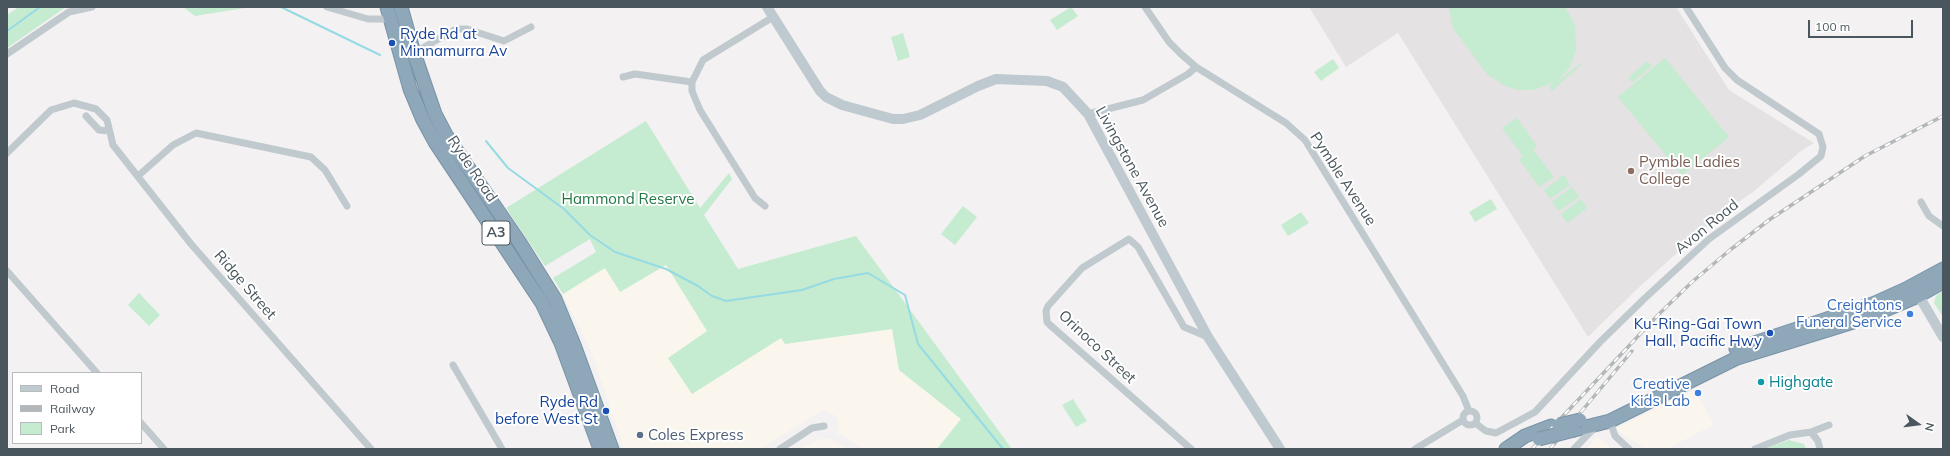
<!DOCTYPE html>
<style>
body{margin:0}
#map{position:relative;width:1950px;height:456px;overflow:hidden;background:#f3f1f1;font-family:Mulish,sans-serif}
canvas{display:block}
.frame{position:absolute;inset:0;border:8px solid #4a565d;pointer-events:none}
.legend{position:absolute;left:12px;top:372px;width:130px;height:72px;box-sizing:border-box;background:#fff;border:1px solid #b7bbbe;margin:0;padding:5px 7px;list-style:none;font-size:12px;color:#4a565d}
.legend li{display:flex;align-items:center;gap:8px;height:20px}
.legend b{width:20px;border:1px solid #b7bbbe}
.north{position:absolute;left:1898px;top:404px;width:40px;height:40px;-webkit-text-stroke:3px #fff;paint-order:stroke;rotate:104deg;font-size:11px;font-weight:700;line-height:16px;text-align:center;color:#4a565d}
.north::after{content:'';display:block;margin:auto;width:14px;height:18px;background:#4a565d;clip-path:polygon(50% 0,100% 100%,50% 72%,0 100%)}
.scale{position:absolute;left:1808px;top:20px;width:105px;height:18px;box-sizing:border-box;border:2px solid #4a565d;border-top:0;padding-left:5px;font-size:12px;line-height:14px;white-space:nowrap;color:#4a565d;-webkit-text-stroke:3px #fff;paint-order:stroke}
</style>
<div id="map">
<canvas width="1950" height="456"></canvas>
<div class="frame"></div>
<ul class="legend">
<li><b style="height:5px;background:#bfc9d0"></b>Road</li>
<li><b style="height:5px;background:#b4b7ba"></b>Railway</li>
<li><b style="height:11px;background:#c5ecd0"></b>Park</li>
</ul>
<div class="north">N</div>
<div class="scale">100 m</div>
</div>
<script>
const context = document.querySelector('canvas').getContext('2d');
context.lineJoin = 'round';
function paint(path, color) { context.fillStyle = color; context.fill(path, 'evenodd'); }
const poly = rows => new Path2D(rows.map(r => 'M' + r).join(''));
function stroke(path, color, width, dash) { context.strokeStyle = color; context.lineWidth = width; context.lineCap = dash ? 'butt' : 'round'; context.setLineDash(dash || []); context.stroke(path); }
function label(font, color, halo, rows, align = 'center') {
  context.font = font + ' Mulish,sans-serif'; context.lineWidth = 4; context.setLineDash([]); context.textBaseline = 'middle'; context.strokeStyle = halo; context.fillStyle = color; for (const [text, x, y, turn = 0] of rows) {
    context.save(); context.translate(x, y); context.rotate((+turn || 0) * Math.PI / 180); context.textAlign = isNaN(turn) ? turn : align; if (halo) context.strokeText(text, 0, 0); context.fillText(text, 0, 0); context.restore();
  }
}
const commercial = poly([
 [666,265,707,331,692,393,781,338,785,344,893,329,899,370,961,419,937,449,865,449,837,433,839,426,838,419,833,414,824,409,760,449,624,449,592,354,563,294,605,268,621,292],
 [1694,390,1714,424,1667,449,1646,449,1615,429],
 [1596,437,1614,449,1587,449],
 [820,439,829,439,847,449,800,449]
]);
const education = poly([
 [1309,7,1676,7,1729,90,1814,143,1801,151,1753,192,1718,216,1637,289,1588,337,1398,33,1346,67]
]);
const green = poly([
 [19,7,66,7,7,48,7,15],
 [183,7,251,7,195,16],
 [1071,7,1078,16,1057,30,1050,20],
 [1448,7,1565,7,1575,25,1576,50,1570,67,1556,82,1581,63,1582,64,1552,91,1549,87,1553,83,1533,90,1518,90,1505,86,1487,74,1453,28],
 [903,33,910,57,898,61,891,37],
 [1665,58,1729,137,1682,175,1618,97],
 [1333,59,1339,68,1321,81,1314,72],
 [1647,61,1652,66,1633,82,1628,78],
 [1517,118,1537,146,1533,149,1554,177,1539,187,1519,159,1523,156,1502,128],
 [646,121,700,208,729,173,732,179,704,215,738,269,856,236,1012,449,937,449,961,419,899,370,892,329,785,344,781,338,692,394,668,358,707,331,666,265,620,292,605,268,563,294,553,278,596,252,590,239,545,266,506,208],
 [1564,175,1570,185,1550,199,1544,190],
 [1572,187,1579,197,1559,211,1552,202],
 [1491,199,1497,209,1475,222,1469,212],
 [1581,199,1587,208,1567,223,1561,214],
 [963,206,977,217,955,245,941,234],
 [1301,212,1309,223,1288,236,1281,225],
 [1943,291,1943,317,1934,303,1936,296],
 [139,293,160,315,149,326,128,305],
 [1073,399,1087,421,1076,427,1062,405],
 [1789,440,1804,444,1806,449,1765,449]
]);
const stream = poly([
 [281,7,380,55],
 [7,31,40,7],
 [486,141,508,168,564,209,590,235,615,252,666,269,698,286,712,296,726,301,802,290,834,279,868,273,905,295,918,344,1003,449]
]);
const street = poly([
 [327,7,368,19,393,19],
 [1145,7,1169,42,1181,54,1196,67,1286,123,1305,140,1463,396,1469,411],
 [414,53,456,29,467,29,504,41,531,27],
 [7,54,69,12,92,7],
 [623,77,635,74,692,82],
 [1088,114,1143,100,1188,74,1196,67],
 [86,116,99,130,109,131],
 [7,153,51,110,74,103,96,109,107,120,113,145,191,244,371,449],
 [138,176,173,145,196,133,311,157,325,170,347,206],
 [1921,202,1929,216,1943,226],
 [765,206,755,198,700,110,692,91,692,82,703,60,773,17],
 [7,271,97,373],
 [453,365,502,449],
 '1463 418a7 7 0 1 1 14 0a7 7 0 1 1-14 0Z',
 [1610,421,1615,436,1629,449],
 [141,423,164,449],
 [1475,423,1486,431,1496,433,1535,412,1600,342,1644,299,1709,239,1799,174,1821,156,1823,147,1819,134,1737,80,1725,68,1686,7],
 [1811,432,1829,425],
 [780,449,812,428,824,426],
 [1191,449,1050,325,1047,322,1046,311,1048,306,1082,268,1129,239,1138,247,1184,327,1208,337],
 [1415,449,1463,420],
 [1574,449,1595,427],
 [1755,449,1790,435,1811,432,1818,441,1820,449]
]);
const secondary = poly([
 [767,7,820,91,826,97,842,105,893,119,903,119,920,115,978,86,996,79,1047,81,1063,87,1088,114,1208,337,1280,449],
 [1916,291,1943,337]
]);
const highway = poly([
 [387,7,410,89,423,120,435,142,542,303,561,343,600,449],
 [401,7,414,53,435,114,446,135,520,243,555,299,574,345,612,449],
 [1736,349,1875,303,1906,289,1943,269],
 [1574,430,1610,421,1737,358,1866,318,1918,296,1943,282],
 [1506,449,1525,436,1551,426]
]);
const rail = poly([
 [1532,449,1658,315,1692,282,1730,250,1769,220,1865,156,1943,116],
 [1550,449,1632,351]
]);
const highwayBridge = poly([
 [1559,425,1580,420],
 [1539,439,1574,430]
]);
const markers = [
 [392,43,4,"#1a4fb4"],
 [1631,171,4,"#8d6e63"],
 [1910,314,4,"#3f7fe0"],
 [1770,333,4,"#1a4fb4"],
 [1761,382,4,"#0f9aa8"],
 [1698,393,4,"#3f7fe0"],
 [606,411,4,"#1a4fb4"],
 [640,435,4,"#5c6f8a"]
];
const shields = [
 [496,233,28]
];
const shieldNames = [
 ["A3",496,233]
];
const transitNames = [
 ["Ryde Rd at",400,34,"left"],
 ["Minnamurra Av",400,51,"left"],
 ["Ku-Ring-Gai Town",1762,324],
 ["Hall, Pacific Hwy",1762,341],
 ["Ryde Rd",598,402],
 ["before West St",598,419]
];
const educationNames = [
 ["Pymble Ladies",1639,162],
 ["College",1639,179]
];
const streetNames = [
 ["Livingstone Avenue",1132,167,61],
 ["Ryde Road",472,169,56],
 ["Pymble Avenue",1343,179,57],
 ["Avon Road",1707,227,-39],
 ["Ridge Street",245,285,49],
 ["Orinoco Street",1097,347,43]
];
const parkNames = [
 ["Hammond Reserve",628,199]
];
const shopNames = [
 ["Creightons",1902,305],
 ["Funeral Service",1902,322],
 ["Creative",1690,384],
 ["Kids Lab",1690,401]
];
const cultureNames = [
 ["Highgate",1769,382]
];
const serviceNames = [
 ["Coles Express",648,435]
];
paint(commercial, '#fbf6ed');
paint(education, '#e4e2e2');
paint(green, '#c5ecd0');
stroke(stream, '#96dbe4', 2);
stroke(highway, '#7993a6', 15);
stroke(street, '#c0c9ce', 7);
stroke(secondary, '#bfc9d0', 10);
stroke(highway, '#8ea8ba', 13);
stroke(rail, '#b4b7ba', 3.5);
stroke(rail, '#fff', 2, [6]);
stroke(highwayBridge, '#7993a6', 15, []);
stroke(highwayBridge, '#8ea8ba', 13);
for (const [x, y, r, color] of markers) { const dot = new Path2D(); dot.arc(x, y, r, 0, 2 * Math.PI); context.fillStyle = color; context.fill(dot); stroke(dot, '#fff', 1.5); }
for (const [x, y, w] of shields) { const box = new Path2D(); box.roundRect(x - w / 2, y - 12, w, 24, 3); context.fillStyle = '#fff'; context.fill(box); stroke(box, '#4a565d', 1); }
label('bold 14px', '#4a565d', null, shieldNames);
label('15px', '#164399', '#fff', transitNames, 'right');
label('15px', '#785e54', '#fff', educationNames, 'left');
label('15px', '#4a565d', '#fff', streetNames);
label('15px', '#217845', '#fff', parkNames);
label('15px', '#366cbe', '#fff', shopNames, 'right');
label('15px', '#0d838f', '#fff', cultureNames, 'left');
label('15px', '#4e5e75', '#fff', serviceNames, 'left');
</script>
